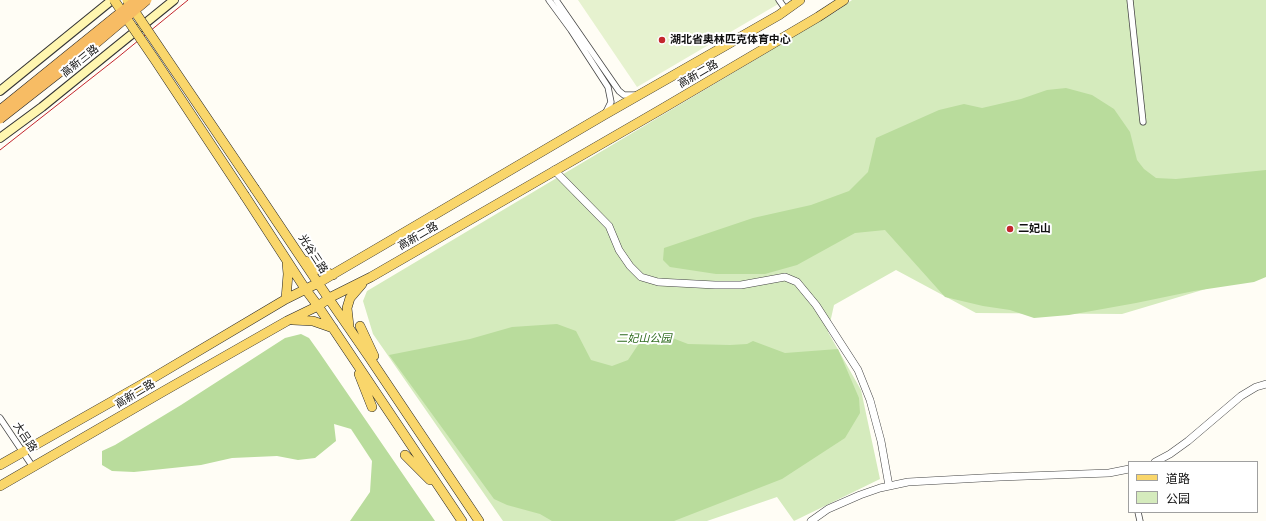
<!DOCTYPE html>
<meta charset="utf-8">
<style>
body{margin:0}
#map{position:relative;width:1266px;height:521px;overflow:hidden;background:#fffdf5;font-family:"Playfair Display","Noto Sans SC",serif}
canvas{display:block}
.legend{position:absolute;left:1128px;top:461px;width:130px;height:52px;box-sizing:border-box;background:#fff;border:1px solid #a0a0a0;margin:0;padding:5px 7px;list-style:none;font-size:12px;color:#111}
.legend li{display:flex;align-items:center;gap:8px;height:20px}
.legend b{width:20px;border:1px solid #a0a0a0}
</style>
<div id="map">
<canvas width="1266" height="521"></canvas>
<ul class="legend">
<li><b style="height:5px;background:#f9d66b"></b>道路</li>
<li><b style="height:11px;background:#d5ebbd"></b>公园</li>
</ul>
</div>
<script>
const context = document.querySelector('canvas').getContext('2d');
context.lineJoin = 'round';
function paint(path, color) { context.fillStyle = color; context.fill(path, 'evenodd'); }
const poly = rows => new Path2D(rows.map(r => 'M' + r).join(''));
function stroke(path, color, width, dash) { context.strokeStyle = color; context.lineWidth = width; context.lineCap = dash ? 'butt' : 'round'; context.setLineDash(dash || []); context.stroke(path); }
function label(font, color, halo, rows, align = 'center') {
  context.font = font + ' "Playfair Display","Noto Sans SC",serif'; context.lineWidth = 4; context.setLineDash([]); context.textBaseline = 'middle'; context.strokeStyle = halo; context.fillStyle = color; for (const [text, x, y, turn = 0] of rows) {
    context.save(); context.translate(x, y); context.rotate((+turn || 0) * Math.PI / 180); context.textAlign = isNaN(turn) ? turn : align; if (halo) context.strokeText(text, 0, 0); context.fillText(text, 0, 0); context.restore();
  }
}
const green = poly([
 [852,0,1266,0,1266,271,1122,314,976,313,896,270,834,305,828,332,861,390,880,479,794,521,777,497,707,521,503,521,373,334,363,301,367,291,837,11]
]);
const forest = poly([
 [1066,88,1092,95,1114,109,1130,132,1137,160,1144,169,1156,178,1176,179,1266,170,1266,277,1254,282,1194,291,1136,303,1069,315,1034,318,1010,310,983,306,945,297,885,230,855,233,797,265,765,274,716,274,670,267,663,260,664,248,753,218,811,205,849,191,868,172,876,138,939,110,964,104,982,108,1021,99,1047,90],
 [557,324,576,331,591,360,612,366,628,360,638,345,657,332,688,344,730,345,747,344,753,341,785,353,838,349,859,398,860,413,845,438,782,479,674,521,552,521,540,514,507,505,494,499,389,355,470,339,512,327],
 [301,334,309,338,319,352,435,521,350,521,370,492,372,461,351,429,334,424,336,441,315,458,298,460,277,456,232,458,201,465,134,472,112,471,102,465,102,451,115,445,181,405,285,338]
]);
const pitch = poly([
 [578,0,785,0,637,87]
]);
const minor = poly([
 [549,0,571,30,608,87,611,102,605,114],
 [556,0,619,91,624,95,636,95],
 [779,0,786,10],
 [1130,0,1143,122],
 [0,418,33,467],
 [1138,512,1140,521]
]);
const tertiary = poly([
 [554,170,609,226,619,250,630,266,641,277,658,282,715,285,741,285,785,277,797,282,816,305,858,370,870,400,881,441,889,486],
 [1155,462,1170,454,1188,441,1241,396,1256,387,1266,384],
 [811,521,828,509,860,495,880,488,908,482,1000,477,1109,473,1129,469]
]);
const secondary = poly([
 [0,91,112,0],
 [0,138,42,107,174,0]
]);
const primary = poly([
 [255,189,318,283,369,357,479,521],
 [245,196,306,290,318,306,462,521],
 [306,261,315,268,333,275],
 [286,299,288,274,287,263],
 [293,320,313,321,333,328],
 [349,326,347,308,350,298,362,284],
 [360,326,374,356],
 [359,374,372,407],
 [405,455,430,480],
 [0,465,148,381,286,299,318,283,383,245,604,115,779,15,800,0],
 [0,486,164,391,287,321,318,306,331,297,371,277,660,110,818,17,844,0]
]);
const tram = poly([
 [0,150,117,58,188,0]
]);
const primaryBridge = poly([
 [114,0,155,60,245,196],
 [127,0,255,189]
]);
const trunkBridge = poly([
 [0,110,136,0],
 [0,119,88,50,147,0]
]);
const markers = [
 [662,40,4,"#c4262e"],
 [1010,229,4,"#c4262e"]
];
const poiNames = [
 ["湖北省奥林匹克体育中心",670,40],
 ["二妃山",1018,229]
];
const streetNames = [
 ["高新三路",80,61,-39],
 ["高新二路",698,74,-30],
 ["高新二路",418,236,-30],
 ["光谷三路",313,254,57],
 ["高新二路",135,394,-31],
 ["大吕路",25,437,56]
];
const parkNames = [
 ["二妃山公园",644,339]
];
paint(green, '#d5ebbd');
paint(forest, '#b9dc9c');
paint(pitch, '#e6f2cf');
stroke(minor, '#444', 7);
stroke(tertiary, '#444', 8);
stroke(secondary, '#333', 10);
stroke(primary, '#222', 10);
stroke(minor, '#fff', 5.5);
stroke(tertiary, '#fff', 7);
stroke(secondary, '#fff6b0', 8);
stroke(primary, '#f9d66b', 9);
stroke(tram, '#c4262e', 1);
stroke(primaryBridge, '#222', 10, []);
stroke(trunkBridge, '#222', 10, []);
stroke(primaryBridge, '#f9d66b', 9);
stroke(trunkBridge, '#f7bc64', 9);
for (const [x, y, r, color] of markers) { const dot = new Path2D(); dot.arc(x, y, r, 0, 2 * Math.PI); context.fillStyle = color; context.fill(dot); stroke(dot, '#fff', 1.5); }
label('bold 11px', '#111', '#fff', poiNames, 'left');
label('11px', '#111', '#fff', streetNames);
label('italic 11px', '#2f6b1f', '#fff', parkNames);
</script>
